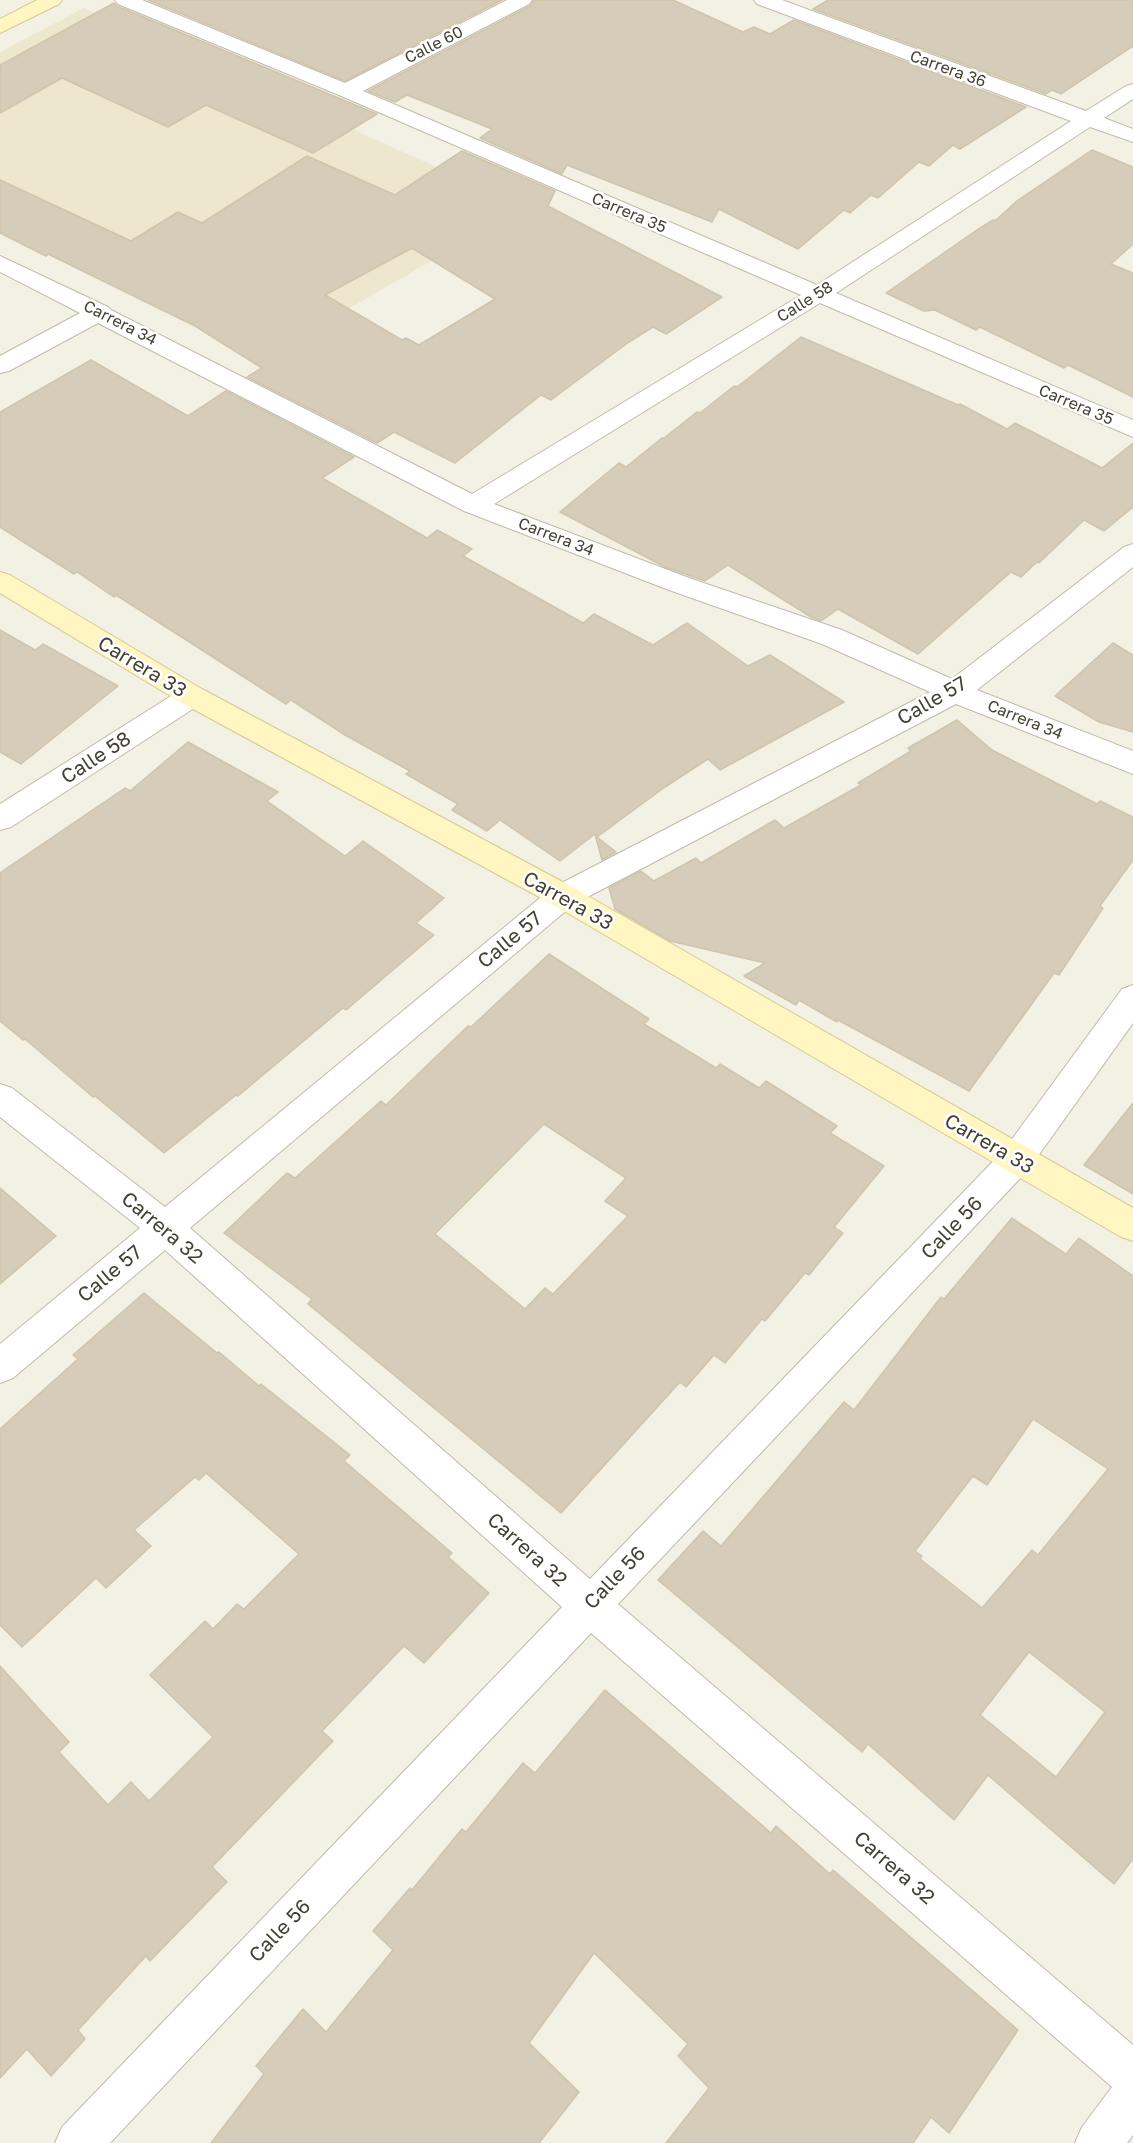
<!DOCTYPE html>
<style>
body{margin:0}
canvas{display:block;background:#f3f0e4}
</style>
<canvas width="1133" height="2143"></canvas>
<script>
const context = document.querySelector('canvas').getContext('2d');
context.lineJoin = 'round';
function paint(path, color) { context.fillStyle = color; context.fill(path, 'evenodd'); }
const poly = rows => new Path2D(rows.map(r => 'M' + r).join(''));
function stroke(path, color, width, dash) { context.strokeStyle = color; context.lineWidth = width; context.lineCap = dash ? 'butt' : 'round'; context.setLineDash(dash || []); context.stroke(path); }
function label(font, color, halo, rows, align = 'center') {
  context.font = font + ' "Golos Text",sans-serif'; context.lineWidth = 5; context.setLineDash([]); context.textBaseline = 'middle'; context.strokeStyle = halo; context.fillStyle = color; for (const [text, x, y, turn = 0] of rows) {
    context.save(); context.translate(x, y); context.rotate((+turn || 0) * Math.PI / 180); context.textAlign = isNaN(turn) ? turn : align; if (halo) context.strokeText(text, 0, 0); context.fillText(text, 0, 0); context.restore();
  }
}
const education = poly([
 [84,8,525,207,261,359,0,231,0,52]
]);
const building = poly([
 [148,0,502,0,345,81,148,0],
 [534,0,673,0,743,32,754,27,770,34,794,20,1026,107,960,149,953,145,929,166,919,162,878,198,871,195,850,213,844,210,798,249,719,209,712,222,567,165,562,174,480,138,492,129,407,95,395,102,368,91,530,6,534,0],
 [828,0,1133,0,1133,46,1061,94,1052,90,1046,94,813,9,828,0],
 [114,3,117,6,377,114,313,153,206,105,168,127,62,78,0,113,0,65,114,3],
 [1092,150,1133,167,1133,244,1111,264,1133,273,1133,397,1068,365,1064,368,980,327,976,330,935,310,924,311,886,293,974,232,993,220,996,220,1018,200,1092,150],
 [462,151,555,191,548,206,722,297,666,334,653,327,629,342,551,400,541,395,455,463,394,432,377,443,247,377,262,368,195,326,48,254,46,256,0,233,0,180,131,241,178,212,202,223,307,156,395,195,462,151],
 [412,248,495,299,419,345,406,338,402,340,325,295,412,248],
 [801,337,958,405,960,404,1007,429,1015,423,1102,468,1133,443,1133,507,1104,531,1084,520,1039,563,1037,562,1021,577,1011,572,918,654,838,609,821,621,811,617,728,565,705,581,665,567,560,512,619,463,626,467,662,438,664,438,697,412,700,413,734,386,737,387,801,337],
 [91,360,188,416,226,391,354,457,322,478,427,538,437,530,472,549,463,556,583,623,594,614,653,645,687,623,748,666,770,655,844,702,720,770,708,759,665,787,597,837,616,852,602,860,595,834,560,861,500,820,487,831,452,810,458,804,406,774,410,771,345,735,291,700,286,704,116,595,114,597,77,572,74,574,0,527,0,412,91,360],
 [0,630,35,650,43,644,118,686,21,764,0,752,0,630],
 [1113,643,1133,655,1133,732,1099,722,1055,696,1113,643],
 [957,720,992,750,1097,804,1100,801,1133,817,1133,860,1100,906,1103,908,1059,975,1054,973,969,1091,838,1020,837,1022,799,1000,796,1005,744,976,765,963,670,941,615,909,609,888,641,871,654,881,696,858,701,863,775,820,784,828,861,785,858,783,911,751,908,748,957,720],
 [188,742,278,792,267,801,345,856,363,841,444,898,416,923,434,935,346,1010,343,1008,238,1096,236,1095,164,1153,95,1096,93,1097,25,1039,23,1040,0,1021,0,873,125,788,130,791,188,742],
 [549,954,649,1019,644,1024,716,1068,720,1064,759,1088,766,1081,837,1126,830,1133,884,1166,834,1227,843,1233,809,1275,805,1273,765,1321,762,1319,725,1363,714,1355,686,1387,680,1382,561,1513,308,1304,312,1299,224,1233,287,1173,295,1178,381,1101,386,1105,468,1026,471,1027,549,954],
 [544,1124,626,1178,605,1201,628,1216,553,1294,545,1288,525,1309,435,1234,544,1124],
 [1133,1103,1133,1194,1084,1165,1133,1103],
 [0,1188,56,1236,0,1284,0,1188],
 [1012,1218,1066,1254,1079,1238,1133,1276,1133,1859,1114,1884,988,1775,954,1820,868,1744,862,1752,658,1580,703,1531,721,1546,844,1402,854,1410,941,1297,944,1299,1012,1218],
 [1033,1419,1108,1469,1038,1555,1032,1550,982,1608,920,1559,922,1556,915,1551,973,1476,987,1485,1033,1419],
 [1029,1652,1105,1712,1056,1777,980,1715,1029,1652],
 [144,1293,217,1353,219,1352,259,1386,261,1384,350,1455,344,1461,452,1553,448,1557,489,1593,424,1663,404,1646,322,1731,333,1741,212,1867,227,1882,150,1961,146,1956,78,2030,85,2039,51,2076,27,2049,0,2078,0,1666,69,1742,59,1752,108,1805,131,1782,149,1801,213,1737,150,1675,205,1621,213,1629,237,1604,244,1609,299,1554,206,1473,199,1480,195,1477,134,1530,151,1546,106,1588,96,1578,22,1647,0,1625,0,1429,78,1359,73,1355,144,1293],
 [605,1690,771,1833,776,1826,830,1874,833,1870,1018,2030,949,2133,931,2117,913,2143,666,2143,709,2088,678,2056,688,2044,594,1953,529,2043,579,2092,539,2143,211,2143,264,2074,256,2066,303,2009,326,2032,393,1950,373,1931,410,1888,412,1890,462,1829,466,1832,523,1763,535,1773,605,1690]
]);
const street = poly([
 [115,0,142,0,345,83,507,0,532,0,529,4,363,91,817,285,1071,121,757,4,754,0,782,0,1086,111,1126,86,1133,84,1133,99,1104,118,1133,129,1133,142,1090,127,836,293,1133,420,1133,437,820,303,494,504,689,578,842,630,952,679,1124,547,1133,544,1133,567,977,690,1133,751,1133,774,956,704,574,904,190,1228,590,1579,1004,1150,1122,989,1133,985,1133,1023,1028,1170,618,1604,1133,2045,1133,2135,1127,2143,1075,2143,1082,2127,1112,2087,591,1633,110,2143,55,2143,62,2127,562,1607,165,1250,13,1378,0,1383,0,1344,140,1228,0,1117,0,1084,12,1088,165,1207,552,888,930,692,822,644,669,590,464,511,98,323,9,371,0,373,0,356,80,313,0,272,0,256,108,307,111,310,472,494,801,295,339,95,118,4,115,0],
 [192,686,202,689,206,696,202,703,11,827,0,830,0,804,182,689,192,686]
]);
const secondary = poly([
 [37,0,62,0,59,4,0,33,0,19,37,0],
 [0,572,10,575,202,689,574,888,1133,1208,1133,1241,1121,1237,552,904,182,703,0,593,0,572]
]);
const farStreetnames = [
 ["Calle 60",434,45,-27],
 ["Carrera 36",948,69,20],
 ["Carrera 35",629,213,23],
 ["Calle 58",805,302,-32],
 ["Carrera 34",120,323,27],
 ["Carrera 35",1076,405,23],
 ["Carrera 34",556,537,21],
 ["Carrera 34",1025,720,22]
];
const streetNames = [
 ["Carrera 33",142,667,31],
 ["Calle 57",932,701,-30],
 ["Calle 58",96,758,-33],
 ["Carrera 33",568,901,29],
 ["Calle 57",510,940,-40],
 ["Carrera 33",989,1144,30],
 ["Carrera 32",162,1228,40],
 ["Calle 56",952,1228,-46],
 ["Calle 57",110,1274,-40],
 ["Carrera 32",527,1550,42],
 ["Calle 56",615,1578,-46],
 ["Carrera 32",894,1868,41],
 ["Calle 56",280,1931,-46]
];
paint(education, '#ede7cd');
paint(building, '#d5ccb9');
stroke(building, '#d0c5ac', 1.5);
stroke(street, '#c1bba9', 2);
stroke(secondary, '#d5c992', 2);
paint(street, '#fff');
paint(secondary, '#fff6c2');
label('16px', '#454034', '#fff', farStreetnames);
label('20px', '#454034', '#fff', streetNames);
</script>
